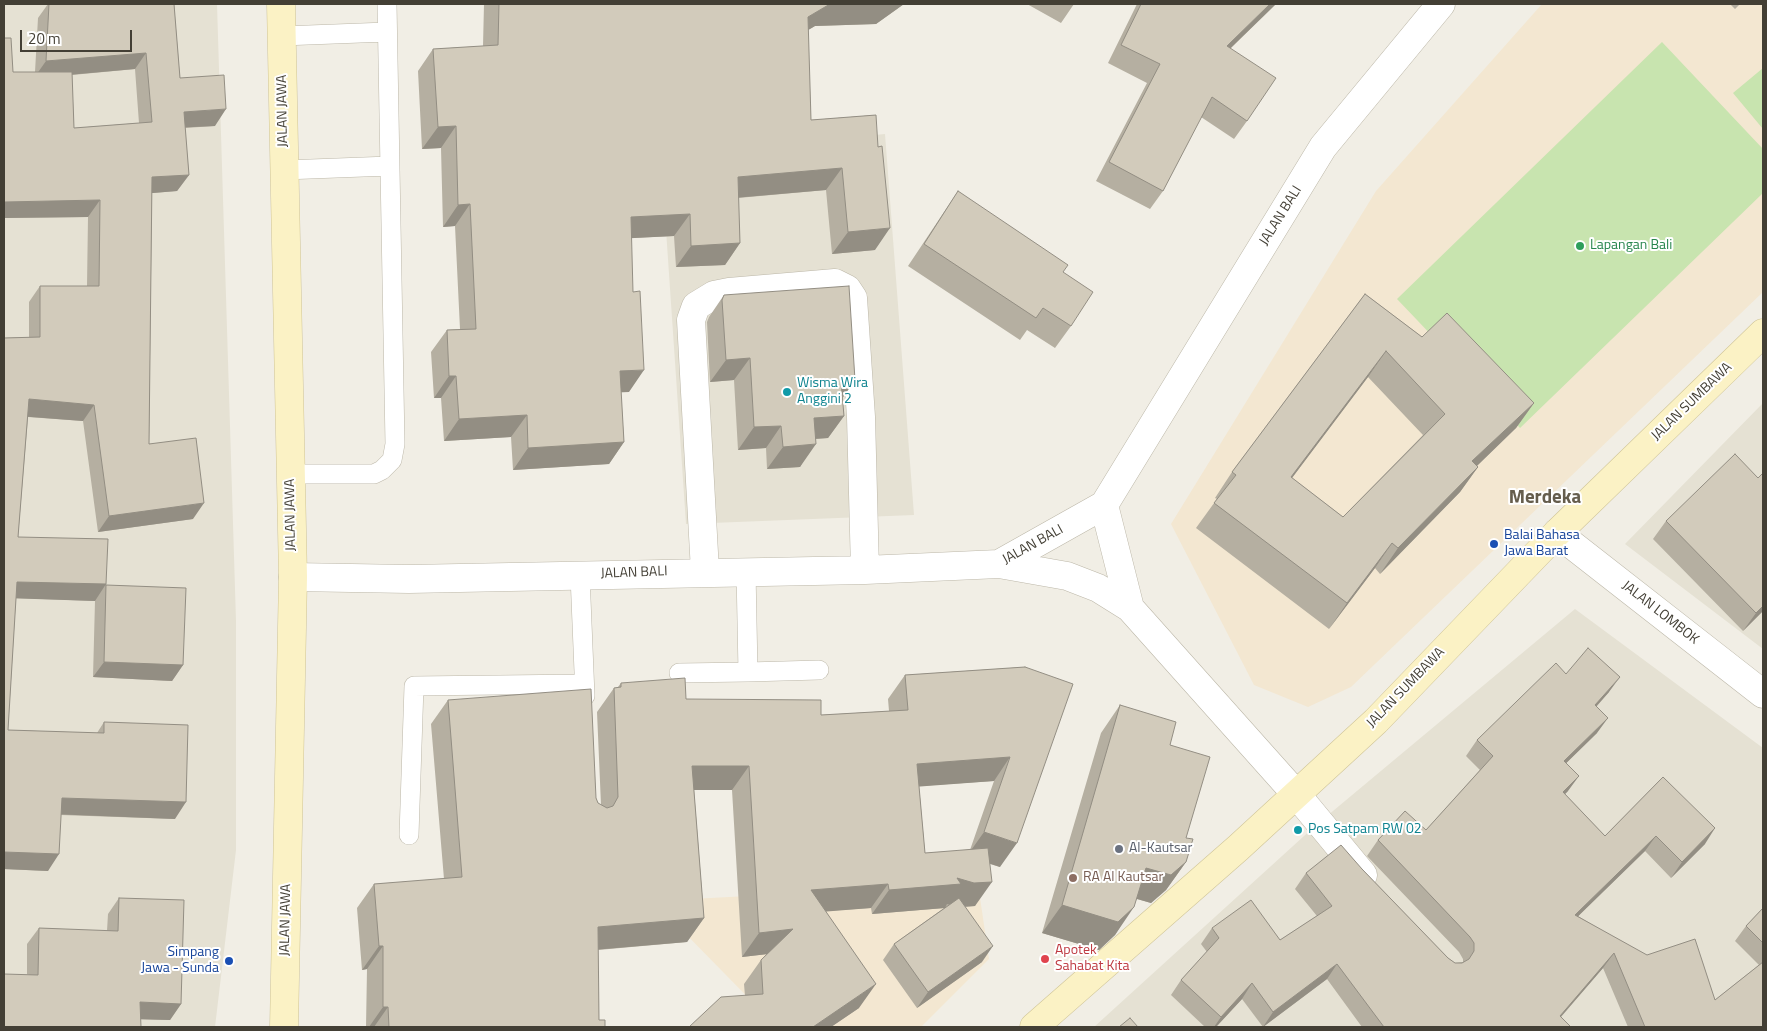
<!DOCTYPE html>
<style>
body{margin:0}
#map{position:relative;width:1767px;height:1031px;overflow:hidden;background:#f1eee5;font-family:"Titillium Web",sans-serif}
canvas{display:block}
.frame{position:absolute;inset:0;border:5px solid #433f35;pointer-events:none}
.scale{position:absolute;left:20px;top:30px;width:112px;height:22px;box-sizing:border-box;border:2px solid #433f35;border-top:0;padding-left:6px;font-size:15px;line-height:18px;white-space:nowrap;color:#433f35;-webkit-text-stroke:4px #fff;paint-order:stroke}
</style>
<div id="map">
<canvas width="1767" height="1031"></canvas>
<div class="frame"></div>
<div class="scale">20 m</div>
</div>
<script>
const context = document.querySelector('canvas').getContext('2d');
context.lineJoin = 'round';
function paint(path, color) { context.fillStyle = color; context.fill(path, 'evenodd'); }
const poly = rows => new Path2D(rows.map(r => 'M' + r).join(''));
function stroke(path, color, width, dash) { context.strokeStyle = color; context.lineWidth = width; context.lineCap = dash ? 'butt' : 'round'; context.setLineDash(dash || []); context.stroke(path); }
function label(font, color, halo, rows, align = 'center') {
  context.font = font + ' "Titillium Web",sans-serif'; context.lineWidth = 4; context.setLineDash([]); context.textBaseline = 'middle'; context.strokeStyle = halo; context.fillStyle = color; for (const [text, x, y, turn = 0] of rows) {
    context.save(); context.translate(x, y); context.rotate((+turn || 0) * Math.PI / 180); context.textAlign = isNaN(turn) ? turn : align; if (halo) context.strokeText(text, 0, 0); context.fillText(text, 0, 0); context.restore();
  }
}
const residential = poly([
 [4,4,217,4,236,621,236,850,215,1027,4,1027],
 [885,134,914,515,686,524,661,156],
 [1763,403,1763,649,1625,544],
 [1575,609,1763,748,1763,1027,1094,1027,1315,826]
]);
const commercial = poly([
 [1542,4,1763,4,1763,292,1351,687,1308,707,1254,685,1171,524,1376,191],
 [978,884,989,959,921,1027,777,1027,672,920,691,899]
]);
const green = poly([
 [1662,42,1763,149,1763,193,1520,428,1397,299],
 [1763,68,1763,129,1733,93]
]);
const lane = poly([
 [282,36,387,32],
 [284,170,390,166],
 [291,474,374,474,382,470,392,460,395,444,387,4],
 [746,571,748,672,819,670],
 [580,575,585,696],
 [679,673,748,672],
 [409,835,414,686,584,684]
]);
const street = poly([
 [1104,505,1130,608,1296,794,1363,875],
 [1557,533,1763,694],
 [999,564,1067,576,1098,588,1130,608],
 [705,571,691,320,696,306,714,295,729,292,835,283,847,289,853,298,861,417,865,570],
 [293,577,409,579,865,570,999,564,1104,505,1323,147,1441,4]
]);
const secondary = poly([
 [281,4,293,577,284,1027],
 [1034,1027,1238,848,1376,721,1557,533,1763,333]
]);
const wall = poly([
 [48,4,174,4,180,78,215,126,185,128,189,175,177,191,152,193,149,444,193,519,98,532,83,421,28,417,18,537,106,584,106,585,183,665,172,681,93,677,95,601,16,598,8,730,97,733,104,722,175,819,61,815,48,871,4,869,4,338,29,337,29,302,40,286,87,286,88,217,4,218,4,38,13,72,35,72,38,18],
 [135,69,139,123,74,128,72,75],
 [484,4,904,4,876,24,815,26,808,30,811,120,876,115,875,250,832,254,826,190,738,198,740,243,725,265,676,267,674,236,631,238,629,392,621,392,624,442,609,464,513,470,511,437,444,441,441,398,434,398,431,352,447,330,460,329,455,226,443,227,441,148,422,149,418,71,433,49,483,46],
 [1027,4,1074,4,1061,23],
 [1137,4,1276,4,1231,48,1247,121,1234,139,1201,117,1163,191,1150,209,1096,181,1147,83,1108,63],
 [1730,4,1740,4,1735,9],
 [958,191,1063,272,1071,326,1055,348,1027,330,1020,340,908,266],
 [1365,294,1422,337,1534,403,1516,428,1477,466,1478,467,1460,492,1380,574,1375,568,1329,629,1196,528,1217,499,1215,498,1232,472],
 [1368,377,1423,435,1343,517,1292,478],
 [724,295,855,380,842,398,844,416,828,438,815,439,800,467,767,469,766,448,738,450,734,380,710,382,707,322,709,317],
 [1763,473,1763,611,1743,631,1653,539,1666,521,1758,478],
 [1025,667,1000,867,990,864,975,906,965,907,982,962,917,1008,883,960,894,944,944,908,872,914,871,908,826,911,859,1008,831,1027,689,1027,745,996,744,984,761,960,767,954,742,957,732,790,694,790,704,918,687,942,598,950,599,1020,605,1027,366,1027,367,969,362,970,357,908,374,884,444,879,431,724,448,700,596,798,598,803,601,805,597,712,614,688,618,687,621,683,686,699,821,715,889,711,888,699,905,675],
 [994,781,970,850,925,853,919,786],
 [1566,674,1609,692,1597,706,1597,733,1566,763,1568,791,1565,794,1605,836,1663,777,1705,844,1671,878,1645,851,1578,916,1715,1000,1759,965,1735,941,1746,926,1763,908,1763,1027,1628,1027,1603,968,1561,1017,1571,1027,1362,1027,1327,979,1263,1027,1242,999,1216,1027,1205,1027,1171,995,1181,980,1207,952,1201,944,1212,928,1280,940,1317,916,1295,889,1306,873,1362,869,1448,958,1455,963,1463,962,1463,959,1459,952,1367,856,1378,840,1426,830,1480,770,1466,756,1477,740],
 [1120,705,1170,745,1186,838,1186,862,1166,890,1151,903,1137,899,1115,935,1099,950,1042,933,1101,733],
 [119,898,181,1004,170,1020,141,1019,27,974,27,944,39,928,107,931,108,914]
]);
const shadedWall = poly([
 [830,4,904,4,876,24,815,26,793,39,808,17],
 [1270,4,1276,4,1214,64,1227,46],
 [146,53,135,69,34,78,46,61],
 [226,109,215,126,172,128,184,112],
 [456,126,441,148,422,149,438,127],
 [842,168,826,190,722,199,738,177],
 [189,175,177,191,141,194,152,177],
 [100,200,88,217,4,218,4,202],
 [470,204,455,226,443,227,458,205],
 [690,214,674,236,615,239,631,217],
 [890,228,875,250,832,254,848,232],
 [740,243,725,265,676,267,691,246],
 [1386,351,1368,377,1273,503,1291,477],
 [750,358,734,380,710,382,726,360],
 [644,370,629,392,605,393,620,371],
 [449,376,456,376,441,398,434,398],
 [855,380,839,403,841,382],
 [29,399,94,405,83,421,18,416],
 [1534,403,1516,428,1455,487,1472,461],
 [527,415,511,437,444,441,459,419],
 [844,416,828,438,798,440,814,418],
 [781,426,766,448,738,450,754,427],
 [624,442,609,464,513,470,528,448],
 [816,444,800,467,767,469,783,447],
 [1478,467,1460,492,1380,574,1398,548],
 [204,503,193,519,98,532,109,516],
 [1392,543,1375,568,1329,629,1347,603],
 [17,582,106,584,95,601,5,598],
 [1763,606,1763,611,1743,631,1756,613],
 [104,662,183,665,172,681,93,677],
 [1620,677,1609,692,1584,720,1595,705],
 [1608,718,1597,733,1553,776,1564,761],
 [1010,757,994,781,900,788,917,764],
 [692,766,749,766,732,790,675,790],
 [1579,776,1568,791,1552,807,1563,792],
 [62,798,186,802,175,819,51,814],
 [1715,828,1705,844,1671,878,1682,862],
 [984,832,1017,843,1000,867,967,856],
 [1656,836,1645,851,1564,930,1575,915],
 [4,852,59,854,48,871,4,869],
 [1186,862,1166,890,1151,903,1127,896,1146,868],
 [957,878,992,882,975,906,958,907,947,904,945,908,872,914,889,890],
 [888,884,871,908,795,914,811,890],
 [1062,905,1134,907,1115,935,1099,950,1042,933],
 [704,918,687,942,581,951,598,927],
 [793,929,777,953,742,957,759,933],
 [379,946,383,946,367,969,362,970],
 [993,946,982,962,917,1008,928,992],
 [1614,953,1603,968,1552,1027,1560,1016],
 [1337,964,1327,979,1263,1027,1273,1012],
 [1252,983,1242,999,1216,1027,1214,1027,1221,1017],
 [876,984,859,1008,831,1027,813,1027],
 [140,1002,181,1004,170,1020,128,1019],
 [383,1007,388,1007,374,1027,369,1027]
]);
const building = poly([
 [49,4,174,4,180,78,224,75,226,109,184,112,189,175,152,177,149,444,196,438,204,503,109,516,94,405,29,399,18,537,108,539,106,584,17,582,8,730,104,733,104,722,188,725,186,802,62,798,59,854,4,852,4,338,40,337,40,286,99,286,100,200,4,202,4,38,11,38,13,72,72,72,74,128,152,122,146,53,46,61,49,4],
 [499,4,841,4,830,4,808,17,811,120,876,115,878,147,882,146,890,228,848,232,842,168,738,177,740,243,691,246,690,214,631,217,633,292,640,291,644,370,620,371,624,442,528,448,527,415,459,419,456,376,449,376,447,330,476,329,470,204,458,205,456,126,438,127,433,49,498,45,499,4],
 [1141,4,1270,4,1227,46,1276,78,1247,121,1212,97,1163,191,1109,162,1160,64,1121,45,1141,4],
 [958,191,1068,265,1063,272,1093,292,1071,326,1043,308,1036,318,924,244,958,191],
 [849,286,855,380,841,382,844,416,814,418,816,444,783,447,781,426,754,427,750,358,726,360,722,300,724,295,849,286],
 [1365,294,1422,337,1447,313,1534,403,1472,461,1478,467,1398,548,1392,543,1347,603,1214,503,1236,475,1232,472,1365,294],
 [1386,351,1445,414,1343,517,1291,477,1386,351],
 [1735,454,1758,478,1763,473,1763,606,1756,613,1666,521,1735,454],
 [106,585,186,588,183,665,104,662,106,585],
 [1588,648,1620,677,1595,705,1608,718,1564,761,1579,776,1563,792,1605,836,1663,777,1715,828,1682,862,1656,836,1575,915,1647,955,1695,939,1715,1000,1763,962,1763,1027,1645,1027,1614,953,1560,1016,1571,1027,1384,1027,1337,964,1273,1012,1252,983,1221,1017,1181,980,1219,938,1212,928,1251,900,1280,940,1332,906,1306,873,1341,845,1362,869,1448,958,1455,963,1462,963,1469,959,1474,951,1474,943,1470,937,1378,840,1405,811,1426,830,1493,756,1477,740,1556,663,1566,674,1588,648],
 [1025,667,1073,684,1017,843,984,832,1010,757,917,764,925,853,988,848,992,882,974,883,957,878,961,884,889,890,888,884,811,890,876,984,813,1027,689,1027,721,997,763,994,761,960,793,929,759,933,749,766,692,766,704,918,598,927,599,1020,605,1020,605,1027,389,1027,388,1007,383,1007,383,946,379,946,374,884,462,877,448,700,591,689,596,798,598,803,607,808,613,806,618,797,614,688,621,687,621,683,685,678,686,699,821,700,821,715,908,710,905,675,1025,667],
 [1120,705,1176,722,1170,745,1210,757,1186,838,1193,839,1186,862,1171,875,1146,868,1134,907,1118,922,1062,905,1120,705],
 [119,898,184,900,181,1004,140,1002,141,1027,4,1027,4,974,38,975,39,928,118,931,119,898],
 [959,898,993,946,928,992,894,944,959,898],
 [1763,908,1763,943,1746,926,1763,908],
 [1130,1018,1138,1027,1119,1027,1130,1018]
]);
const markers = [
 [1580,246,5,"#2e9e5b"],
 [787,392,5,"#0f9aa8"],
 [1494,544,5,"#1a4fb4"],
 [1298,830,5,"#0f9aa8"],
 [1119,849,5,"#6b7280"],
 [1073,878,5,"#8d6e63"],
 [1045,959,5,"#e0444e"],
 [229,961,5,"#1a4fb4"]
];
const streetNames = [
 ["JALAN JAWA",283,111,-91],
 ["JALAN BALI",1281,216,-58],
 ["JALAN SUMBAWA",1692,402,-44],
 ["JALAN JAWA",291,515,-91],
 ["JALAN BALI",1033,545,-29],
 ["JALAN BALI",634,573,-2],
 ["JALAN LOMBOK",1660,613,38],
 ["JALAN SUMBAWA",1406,688,-46],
 ["JALAN JAWA",286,920,-89]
];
const leisureNames = [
 ["Lapangan Bali",1590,246]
];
const cultureNames = [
 ["Wisma Wira",797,384],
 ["Anggini 2",797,400],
 ["Pos Satpam RW 02",1308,830]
];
const transitNames = [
 ["Balai Bahasa",1504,536],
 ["Jawa Barat",1504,552],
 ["Simpang",219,953,"right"],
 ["Jawa - Sunda",219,969,"right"]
];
const worshipNames = [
 ["Al-Kautsar",1129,849]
];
const educationNames = [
 ["RA Al Kautsar",1083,878]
];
const healthNames = [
 ["Apotek",1055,951],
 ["Sahabat Kita",1055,967]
];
const districtNames = [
 ["Merdeka",1545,498]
];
paint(residential, '#e5e1d3');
paint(commercial, '#f3e7d1');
paint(green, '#c8e4af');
stroke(lane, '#bcb7a8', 20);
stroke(street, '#bcb7a8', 29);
stroke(secondary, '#cfc497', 29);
stroke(lane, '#fff', 19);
stroke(street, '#fff', 28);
stroke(secondary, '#fbf2c5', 28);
paint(wall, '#b5afa1');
paint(shadedWall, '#938e83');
paint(building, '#d2cbbb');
stroke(building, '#938e83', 1);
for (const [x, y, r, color] of markers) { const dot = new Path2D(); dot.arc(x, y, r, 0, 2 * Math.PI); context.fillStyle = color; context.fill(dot); stroke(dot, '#fff', 2); }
label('14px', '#433f35', '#fff', streetNames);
label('14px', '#27864d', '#fff', leisureNames, 'left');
label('14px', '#0d838f', '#fff', cultureNames, 'left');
label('14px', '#164399', '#fff', transitNames, 'left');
label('14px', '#5b616d', '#fff', worshipNames, 'left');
label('14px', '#785e54', '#fff', educationNames, 'left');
label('14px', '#be3a42', '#fff', healthNames, 'left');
label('bold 19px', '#655d4d', '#fff', districtNames);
</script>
